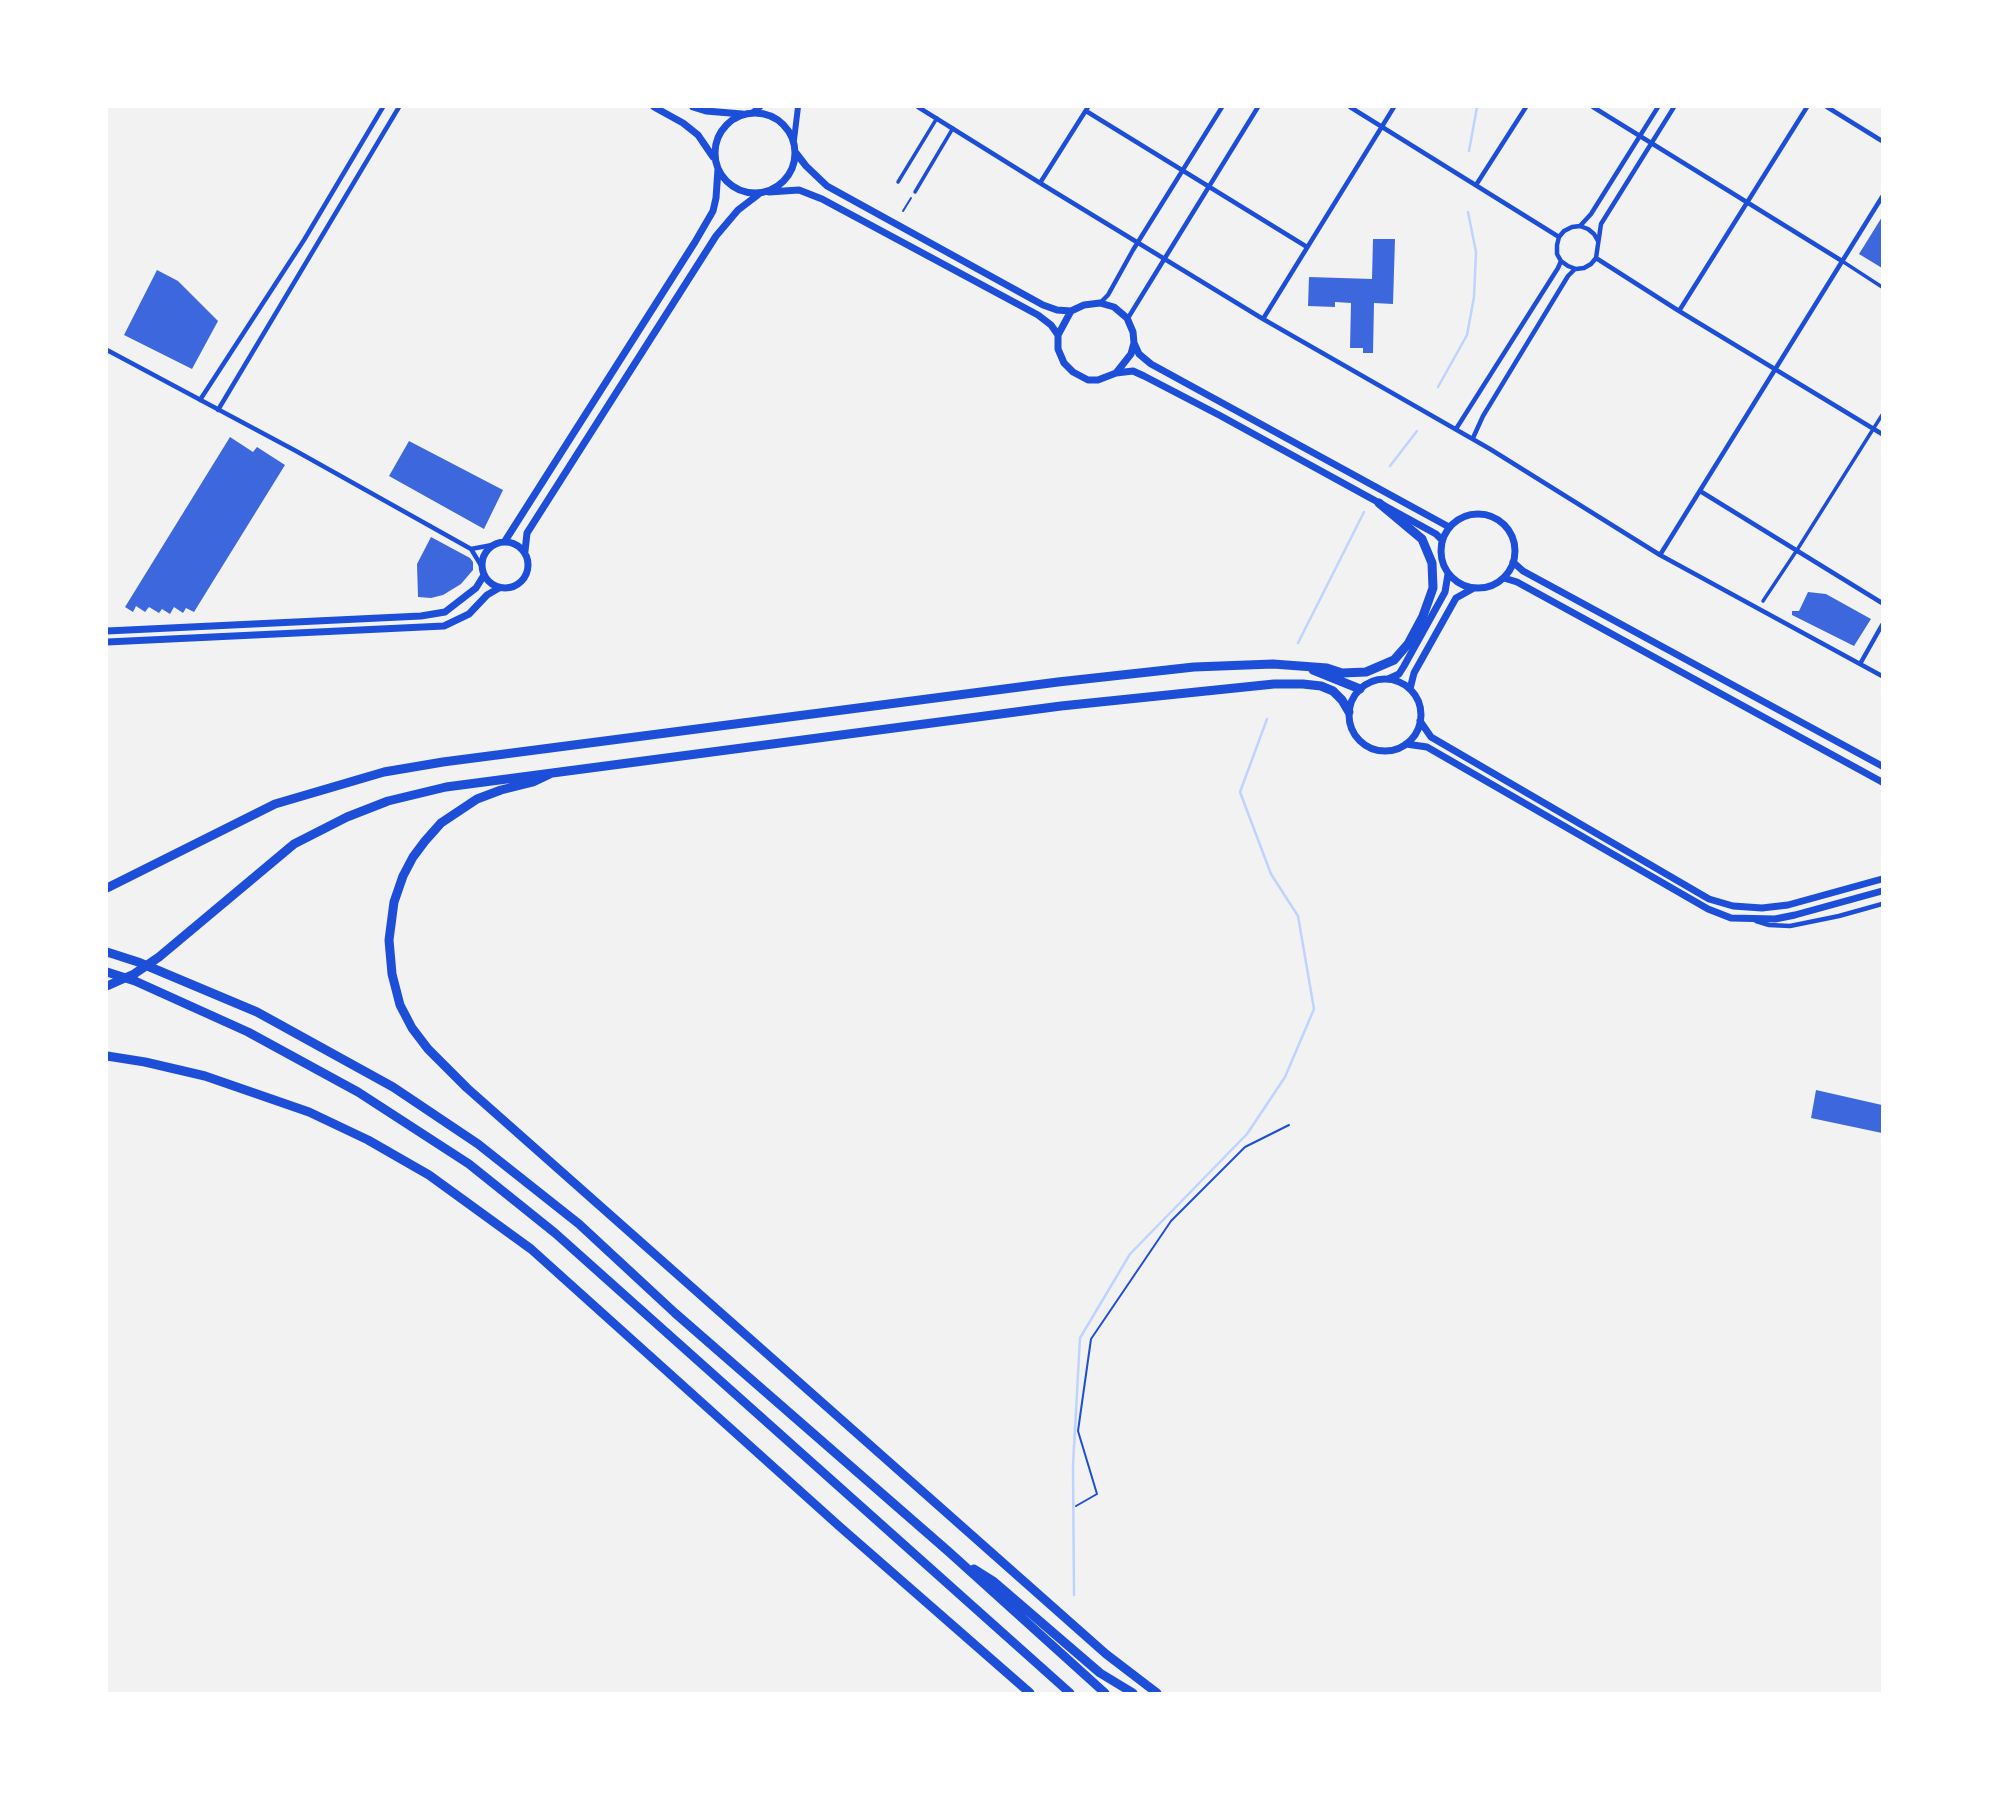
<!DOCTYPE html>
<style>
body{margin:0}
#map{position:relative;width:1989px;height:1800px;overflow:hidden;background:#f2f2f2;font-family:"Roboto Condensed",sans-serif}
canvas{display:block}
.frame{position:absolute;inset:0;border:108px solid #fff;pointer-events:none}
</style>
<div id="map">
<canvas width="1989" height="1800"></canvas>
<div class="frame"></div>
</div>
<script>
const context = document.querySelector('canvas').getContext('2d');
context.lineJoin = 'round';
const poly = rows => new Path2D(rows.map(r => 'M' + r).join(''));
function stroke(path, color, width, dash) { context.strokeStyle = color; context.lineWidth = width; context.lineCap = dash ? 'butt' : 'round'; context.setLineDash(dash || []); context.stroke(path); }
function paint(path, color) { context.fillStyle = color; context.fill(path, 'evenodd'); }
const stream = poly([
 [1469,151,1477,107],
 [1438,387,1467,335,1474,297,1476,252,1468,212],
 [1390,466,1417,431],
 [1298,643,1364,512],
 [1074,1595,1073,1465,1080,1338,1130,1254,1247,1134,1285,1077,1314,1009,1298,916,1271,874,1240,792,1267,719]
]);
const building = poly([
 [1882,217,1882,268,1859,254],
 [1373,239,1395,239,1393,304,1374,303,1373,353,1363,353,1363,348,1350,348,1351,303,1335,302,1335,307,1308,306,1309,277,1372,279],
 [157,270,178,281,218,321,192,369,124,335],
 [230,437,253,452,257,447,285,465,194,612,186,608,183,613,174,607,170,614,162,609,159,613,149,607,145,612,136,606,133,612,125,607],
 [409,441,503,490,484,529,389,476],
 [431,537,470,558,473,562,473,570,461,584,443,595,431,598,418,597,417,564],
 [1808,592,1826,594,1871,619,1854,646,1792,615,1792,611,1799,611],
 [1816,1090,1882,1105,1882,1133,1811,1118]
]);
const path = poly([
 [903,211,911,198],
 [1076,1506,1097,1494,1078,1431,1091,1339,1171,1221,1245,1147,1289,1125]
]);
const pedestrian = poly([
 [898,182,937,118],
 [915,192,953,128],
 [1842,261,1882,287],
 [1763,601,1797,550,1882,415]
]);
const minor = poly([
 [918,107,1040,183,1263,319,1490,449,1660,555,1882,676],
 [1350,107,1559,237],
 [1593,107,1842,261],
 [1827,107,1882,141],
 [1086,111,1307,247],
 [1040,183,1088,107],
 [1476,185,1526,107],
 [1580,226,1591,214,1658,107],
 [1598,241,1594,234,1588,229,1580,226,1572,227,1564,231,1559,237,1557,245,1557,254,1561,261,1568,266,1576,269,1584,268,1591,264,1596,258,1601,224,1674,107],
 [1596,258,1679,311,1882,434],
 [1100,303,1108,295,1133,250,1222,107],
 [1679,311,1807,107],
 [1128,318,1258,107],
 [1263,319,1394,107],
 [107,350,296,451,471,549,482,567],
 [200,400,304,240,383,107],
 [218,410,399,107],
 [1456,429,1558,268,1561,261],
 [1473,438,1483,416,1568,276,1575,269],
 [1700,491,1882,603],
 [471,549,492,545],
 [1660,555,1882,197],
 [1860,664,1882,625],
 [1756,921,1769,925,1790,926,1839,916,1882,904]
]);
const secondary = poly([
 [752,113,760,107],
 [794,140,798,107]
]);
const primary = poly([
 [654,107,683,123,698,135,713,157],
 [693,107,706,111,742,114],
 '715 153a40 40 0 1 1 80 0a40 40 0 1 1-80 0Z',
 [796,153,806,166,827,186,1043,305,1057,310,1071,311],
 [769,192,799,190,822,199,1038,315,1051,325,1058,335],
 [1100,303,1114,307,1127,318,1133,332,1134,343,1131,354,1116,373,1098,380,1088,380,1073,372,1064,363,1058,349,1058,335,1071,311,1084,305,1100,303],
 [1134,343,1139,354,1151,364,1449,527],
 [1116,373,1133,371,1144,376,1219,415,1436,534,1442,540],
 '1441 551a37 37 0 1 1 74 0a37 37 0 1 1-74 0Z',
 [505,541,695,242,713,211,716,198,718,169],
 '482 565a23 23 0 1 1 46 0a23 23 0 1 1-46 0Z',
 [525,551,527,533,716,236,738,210,759,194],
 [1513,562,1523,571,1882,766],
 [1504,578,1517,582,1882,782],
 [107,631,421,616,445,612,476,588,484,575],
 [107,642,444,626,469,614,487,595,499,588],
 [1388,679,1399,674,1404,666,1445,592,1448,574],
 '1349 715a36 36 0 1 1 72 0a36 36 0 1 1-72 0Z',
 [1410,689,1414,673,1456,598,1474,588],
 [1420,721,1431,737,1709,899,1733,906,1762,908,1788,905,1882,879],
 [1406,744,1427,747,1708,909,1731,918,1775,919,1795,915,1882,891]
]);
const motorway = poly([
 [1313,670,1360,689],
 [552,773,533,782,501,790,477,799,441,823,425,841,413,857,403,876,394,902,389,940,392,974,400,1005,412,1028,428,1049,467,1088,1106,1654,1157,1693],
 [107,888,275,804,384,772,443,762,1058,682,1194,667,1273,664,1327,668,1342,673,1366,672,1394,660,1408,644,1423,616,1433,588,1432,563,1422,539,1379,503],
 [107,952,138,962,257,1012,393,1087,478,1144,579,1224,675,1313,949,1552,1105,1693],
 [107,972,135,981,248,1032,358,1092,469,1164,555,1233,1070,1693],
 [107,986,134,974,159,957,294,844,347,817,388,801,446,787,1061,706,1274,684,1303,684,1321,686,1333,691,1342,700,1349,712],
 [107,1056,145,1062,205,1076,309,1112,368,1140,429,1175,531,1249,839,1526,1030,1693],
 [974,1569,993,1581,1100,1673,1133,1693]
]);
stroke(stream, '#bfd3fe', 2.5);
paint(building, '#3d67dc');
stroke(path, '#1d4ed8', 2);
stroke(pedestrian, '#1d4ed8', 3.5);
stroke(minor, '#1d4ed8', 4.5);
stroke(secondary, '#1d4ed8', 6);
stroke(primary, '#1d4ed8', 7);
stroke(motorway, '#1d4ed8', 9);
</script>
